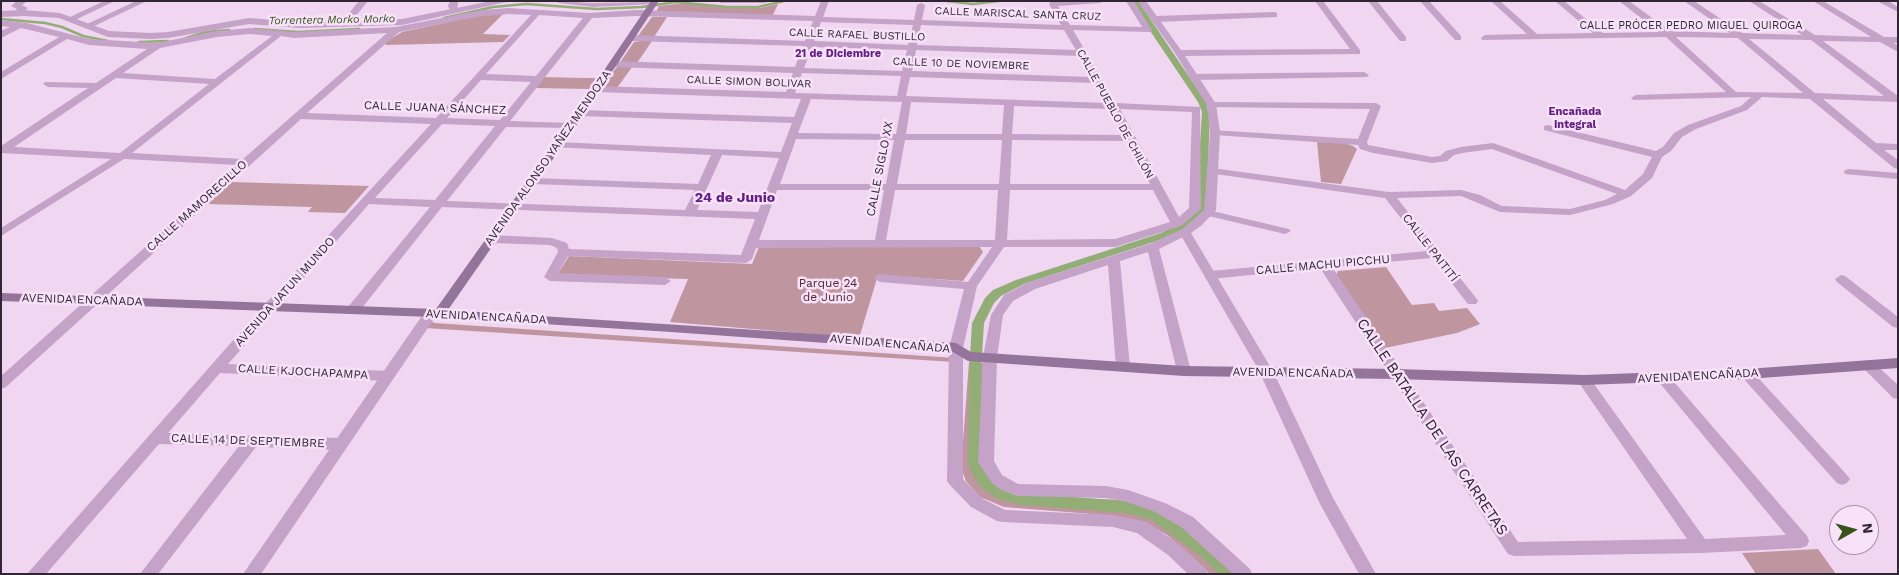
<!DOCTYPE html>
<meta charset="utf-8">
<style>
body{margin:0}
#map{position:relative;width:1899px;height:575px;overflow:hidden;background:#f0d6f0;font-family:"Work Sans",sans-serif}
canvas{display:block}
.frame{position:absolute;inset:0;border:2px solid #2f2533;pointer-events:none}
.north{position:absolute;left:1829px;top:505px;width:50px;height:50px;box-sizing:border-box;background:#f8e2f9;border:1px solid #a896aa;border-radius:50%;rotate:83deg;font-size:14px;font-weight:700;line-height:20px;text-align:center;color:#2f2533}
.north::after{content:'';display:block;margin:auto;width:18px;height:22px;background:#36541a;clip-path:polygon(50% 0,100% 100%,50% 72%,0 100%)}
</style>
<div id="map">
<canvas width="1899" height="575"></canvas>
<div class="frame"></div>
<div class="north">N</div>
</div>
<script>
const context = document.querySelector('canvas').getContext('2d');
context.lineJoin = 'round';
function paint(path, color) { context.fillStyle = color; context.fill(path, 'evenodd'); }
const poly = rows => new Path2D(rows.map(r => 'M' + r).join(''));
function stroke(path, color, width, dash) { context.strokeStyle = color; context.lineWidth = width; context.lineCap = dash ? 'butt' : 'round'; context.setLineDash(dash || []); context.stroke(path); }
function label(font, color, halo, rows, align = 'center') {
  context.font = font + ' "Work Sans",sans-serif'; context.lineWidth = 5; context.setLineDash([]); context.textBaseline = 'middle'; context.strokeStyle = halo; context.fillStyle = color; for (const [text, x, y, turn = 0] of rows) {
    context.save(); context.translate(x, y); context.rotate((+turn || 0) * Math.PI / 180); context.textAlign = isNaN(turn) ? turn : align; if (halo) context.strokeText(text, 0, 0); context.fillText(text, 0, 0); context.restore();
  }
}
const green = poly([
 [685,3,728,8,760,8,778,4,772,17,656,12,659,6],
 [503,14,483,34,510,35,503,42,386,45,385,42,402,32,481,15],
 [652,17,667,17,654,37,638,36],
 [640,41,652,41,637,63,623,63,621,61,634,42],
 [620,66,632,67,617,88,605,87,603,86,616,68],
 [544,77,584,78,596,78,589,89,536,88],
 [1317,142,1344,143,1353,146,1357,149,1341,184,1321,182],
 [231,182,369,186,345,213,308,212,312,207,208,204],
 [979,246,983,252,963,281,878,275,860,335,849,334,848,337,670,322,688,279,557,275,569,256,752,264,759,247],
 [1386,267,1412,305,1434,303,1439,311,1467,308,1480,324,1457,333,1385,348,1336,275,1338,271],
 [431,321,434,323,955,358,954,362,425,328],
 [969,362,983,363,981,463,1030,496,1120,500,1153,510,1183,527,1235,574,1210,574,1167,535,1148,524,1117,516,1004,507,980,497,966,481,961,468],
 [1818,549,1836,574,1756,574,1742,553]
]);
const stream = poly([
 [947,1,973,4,999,1],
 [444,18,493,7,526,4,597,9,642,7,676,2,727,7,758,7,784,1],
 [1,19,45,23,62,27,83,36,108,41],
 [255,29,298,32,359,29],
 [186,38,206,32,229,30],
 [139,42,168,41]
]);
const canal = poly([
 [1133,2,1139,2,1206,102,1210,112,1206,214,1182,231,1169,237,1024,284,1001,296,994,303,984,323,981,372,982,463,986,472,994,482,1007,490,1021,493,1126,501,1162,512,1213,550,1234,569,1236,574,1219,574,1203,558,1152,520,1126,513,1021,505,998,499,984,490,975,479,968,463,969,372,972,323,985,298,993,290,1016,280,1161,233,1196,213,1202,112,1198,102,1132,4,1133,2]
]);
const minor = poly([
 [17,1,27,1,22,5,28,8,17,16,13,13,17,9,11,6,17,1],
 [104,1,115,1,73,21,66,19,104,1],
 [136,1,147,1,90,28,83,26,136,1],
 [359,1,368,1,348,26,342,26,342,22,359,1],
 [450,1,458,1,457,12,450,10,448,6,450,1],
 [717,1,769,1,765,3,721,3,717,1],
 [821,1,829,1,823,17,914,20,917,5,921,3,925,5,922,20,1061,25,1049,4,1050,2,1104,1,1100,3,1058,6,1070,25,1142,27,1126,1,1134,1,1152,30,1151,32,1073,30,1116,103,1200,107,1201,209,1181,226,1115,247,1004,247,977,286,963,348,963,479,983,499,1005,510,1113,515,1147,522,1180,545,1206,569,1208,574,1188,574,1168,555,1137,533,1113,527,1003,522,997,521,971,507,950,485,947,481,949,348,964,289,880,282,874,278,880,274,968,282,992,247,756,248,752,259,746,263,568,256,558,273,665,277,671,281,665,285,550,281,544,277,558,252,557,248,550,245,492,243,486,239,492,235,552,238,567,243,569,249,741,255,755,219,442,207,358,313,353,314,347,310,348,307,430,207,369,204,228,364,387,371,392,373,394,376,392,379,387,381,220,373,168,433,340,438,345,440,347,444,345,448,340,450,256,447,158,574,140,574,239,446,159,444,46,574,27,574,266,303,431,124,301,119,6,387,1,389,1,376,237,165,124,159,1,236,1,228,111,159,1,153,1,146,88,88,48,87,43,84,45,82,96,83,147,49,89,45,67,39,1,79,1,72,59,37,21,28,1,38,1,31,10,27,1,26,1,20,27,23,89,39,157,43,217,31,250,28,294,32,396,27,482,10,509,8,589,13,637,10,815,16,821,1],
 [509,14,531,15,436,118,307,113,399,32,482,16,509,14],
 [539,15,583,18,536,76,486,74,539,15],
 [637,16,813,21,805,41,632,35,628,38,632,41,803,46,795,67,613,61,608,64,613,67,793,73,786,92,596,86,591,89,596,92,801,99,794,117,580,110,575,113,580,116,792,123,781,152,557,142,552,145,553,147,711,155,698,184,533,178,528,181,533,184,695,190,685,210,447,201,506,127,575,128,575,124,571,123,510,121,592,18,637,16],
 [821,22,913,25,908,45,814,41,821,22],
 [921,25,1064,30,1076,50,917,45,921,25],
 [387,33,243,159,132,153,281,36,294,38,387,33],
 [250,34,272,36,215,79,123,73,160,48,217,37,250,34],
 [812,47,907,50,902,71,804,68,812,47],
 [916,50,1079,56,1091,77,912,71,916,50],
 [802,73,901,76,897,96,795,93,802,73],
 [910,77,1095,83,1106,103,906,96,910,77],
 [116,78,209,84,120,153,14,147,116,78],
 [481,80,531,82,500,120,447,118,481,80],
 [811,99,902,102,896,134,798,133,811,99],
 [911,102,1004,105,1002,134,906,134,911,102],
 [1014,106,1110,109,1124,135,1012,134,1014,106],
 [1120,109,1192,112,1189,208,1179,217,1120,109],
 [442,124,495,126,435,200,375,198,442,124],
 [796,139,894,140,886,184,780,184,796,139],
 [905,140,1002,140,999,184,897,184,905,140],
 [1012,140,1127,141,1150,184,1010,184,1012,140],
 [722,155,779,158,758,212,697,210,722,155],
 [777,190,884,190,875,240,759,240,777,190],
 [895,190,998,190,995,240,886,240,895,190],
 [1010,190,1153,190,1170,222,1115,239,1007,240,1010,190],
 [1315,1,1323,1,1360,50,1360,54,1179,56,1175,53,1179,50,1350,49,1315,1],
 [1368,1,1377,1,1406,37,1406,41,1400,41,1368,1],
 [1420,1,1429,1,1461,36,1461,40,1455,40,1420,1],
 [1491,1,1500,1,1537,34,1593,33,1555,1,1564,1,1603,33,1659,32,1619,1,1629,1,1670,31,1730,33,1684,1,1694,1,1742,33,1802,35,1749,1,1759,1,1815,35,1871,37,1813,1,1823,1,1884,37,1898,37,1898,43,1893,43,1898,45,1898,52,1880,42,1823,41,1898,96,1898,102,1823,99,1876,143,1898,144,1898,150,1884,150,1898,160,1898,169,1894,168,1810,99,1762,97,1747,110,1696,129,1682,137,1671,151,1662,157,1652,178,1631,196,1613,204,1570,215,1500,212,1461,196,1397,198,1476,298,1478,301,1476,304,1468,304,1432,258,1332,267,1518,542,1687,539,1579,383,1577,380,1579,377,1584,375,1589,377,1705,539,1786,535,1658,381,1656,378,1658,375,1663,373,1668,375,1807,536,1809,541,1807,546,1801,548,1701,553,1514,556,1508,554,1320,268,1211,279,1205,275,1211,271,1427,251,1385,198,1208,173,1207,171,1212,168,1389,192,1461,190,1480,195,1502,206,1570,209,1605,200,1617,194,1492,149,1462,153,1454,155,1447,161,1432,163,1373,153,1360,149,1358,145,1215,135,1211,134,1211,130,1358,139,1370,109,1211,107,1206,104,1208,102,1376,103,1381,106,1367,142,1368,145,1432,157,1440,156,1446,151,1461,147,1493,143,1625,190,1643,174,1652,157,1544,130,1544,126,1548,125,1656,151,1663,147,1674,133,1688,125,1741,106,1751,97,1633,100,1631,98,1636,95,1726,92,1666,37,1482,40,1481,38,1485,35,1527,34,1491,1],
 [1676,37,1738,38,1803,93,1736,92,1676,37],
 [1749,39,1811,40,1884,96,1815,93,1749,39],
 [1877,1,1888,1,1898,7,1898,12,1877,1],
 [1274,12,1277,13,1277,17,1156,22,1152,19,1156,16,1274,12],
 [1364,72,1369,75,1367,77,1193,80,1188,77,1193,74,1364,72],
 [1849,169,1898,173,1898,179,1845,174,1844,172,1845,170,1849,169],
 [1208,210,1289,229,1291,231,1285,234,1204,215,1202,213,1204,211,1208,210],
 [1185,228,1189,230,1191,232,1189,234,1159,249,1191,371,1189,374,1179,374,1177,371,1148,252,1120,261,1130,367,1128,370,1118,370,1116,367,1108,265,1035,289,1013,301,1003,315,997,357,994,461,1002,475,1018,484,1106,486,1128,490,1165,503,1193,517,1250,569,1252,574,1233,574,1181,527,1153,511,1127,502,1106,498,1017,496,1001,490,992,483,978,462,983,357,991,315,1004,295,1027,283,1149,244,1185,228],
 [1841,275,1845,276,1898,317,1898,328,1893,327,1837,282,1835,279,1841,275],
 [1868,360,1873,362,1898,385,1898,399,1893,398,1863,368,1861,365,1863,362,1868,360],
 [1267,368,1272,370,1274,373,1333,498,1376,574,1359,574,1320,504,1260,373,1262,370,1267,368],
 [1747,369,1752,371,1847,475,1850,479,1847,483,1842,485,1837,483,1742,377,1740,374,1742,371,1747,369]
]);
const tertiary = poly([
 [491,1,511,1,402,25,300,28,249,24,168,38,150,39,108,37,59,18,24,16,1,17,1,11,24,10,60,13,109,31,150,33,168,32,249,18,300,22,402,19,491,1],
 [555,1,593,3,658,2,654,4,593,7,559,3,555,1],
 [1138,1,1146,1,1183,53,1216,104,1220,132,1216,210,1202,225,1191,233,1274,373,1272,376,1262,376,1179,232,1204,210,1210,132,1208,114,1206,104,1175,53,1138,1],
 [431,309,436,310,437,313,436,316,261,574,243,574,426,310,431,309]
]);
const secondary = poly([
 [651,1,659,1,576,126,448,310,956,343,971,352,1184,366,1396,369,1584,375,1747,369,1898,358,1898,368,1747,379,1584,385,1396,379,1184,376,968,361,953,352,671,332,431,317,1,301,1,293,436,309,567,125,651,1]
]);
const farStreetnames = [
 ["CALLE MARISCAL SANTA CRUZ",1018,14,2],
 ["CALLE PRÓCER PEDRO MIGUEL QUIROGA",1691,26],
 ["CALLE RAFAEL BUSTILLO",857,35,2],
 ["CALLE 10 DE NOVIEMBRE",961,64,2],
 ["CALLE SIMON BOLIVAR",749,82,2],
 ["CALLE PUEBLO DE CHILÓN",1115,114,61]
];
const farWaternames = [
 ["Torrentera Morko Morko",332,20,-1]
];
const farNeighbourhoodnames = [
 ["21 de Diciembre",838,54],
 ["Encañada",1575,112],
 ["Integral",1575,125]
];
const streetNames = [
 ["CALLE JUANA SÁNCHEZ",435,108,2],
 ["AVENIDA ALONSO YAÑEZ MENDOZA",548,158,-55],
 ["CALLE SIGLO XX",880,169,-79],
 ["CALLE MAMORECILLO",197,206,-42],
 ["CALLE PAITITÍ",1430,248,52],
 ["CALLE MACHU PICCHU",1323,265,-5],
 ["AVENIDA JATUN MUNDO",285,292,-48],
 ["AVENIDA ENCAÑADA",82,300,2],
 ["AVENIDA ENCAÑADA",486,317,3],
 ["AVENIDA ENCAÑADA",890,344,5],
 ["CALLE KJOCHAPAMPA",303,372,3],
 ["AVENIDA ENCAÑADA",1293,373,1],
 ["AVENIDA ENCAÑADA",1698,376,-3],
 ["CALLE 14 DE SEPTIEMBRE",248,441,2]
];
const parkNames = [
 ["Parque 24",828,283],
 ["de Junio",828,297]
];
const neighbourhoodNames = [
 ["24 de Junio",735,198]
];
const nearStreetnames = [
 ["CALLE BATALLA DE LAS CARRETAS",1432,427,56]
];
paint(green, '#bf969f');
stroke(stream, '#92ad75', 2.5);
paint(canal, '#92ad75');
paint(minor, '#c5a2c8');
paint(tertiary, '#c5a2c8');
paint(secondary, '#94749b');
label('11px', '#2f2533', '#f8e2f9', farStreetnames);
label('italic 11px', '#36541a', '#f8e2f9', farWaternames);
label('bold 11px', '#621e82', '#f8e2f9', farNeighbourhoodnames);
label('12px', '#2f2533', '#f8e2f9', streetNames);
label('12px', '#512830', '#f8e2f9', parkNames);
label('bold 14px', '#621e82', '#f8e2f9', neighbourhoodNames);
label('15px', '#2f2533', '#f8e2f9', nearStreetnames);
</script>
